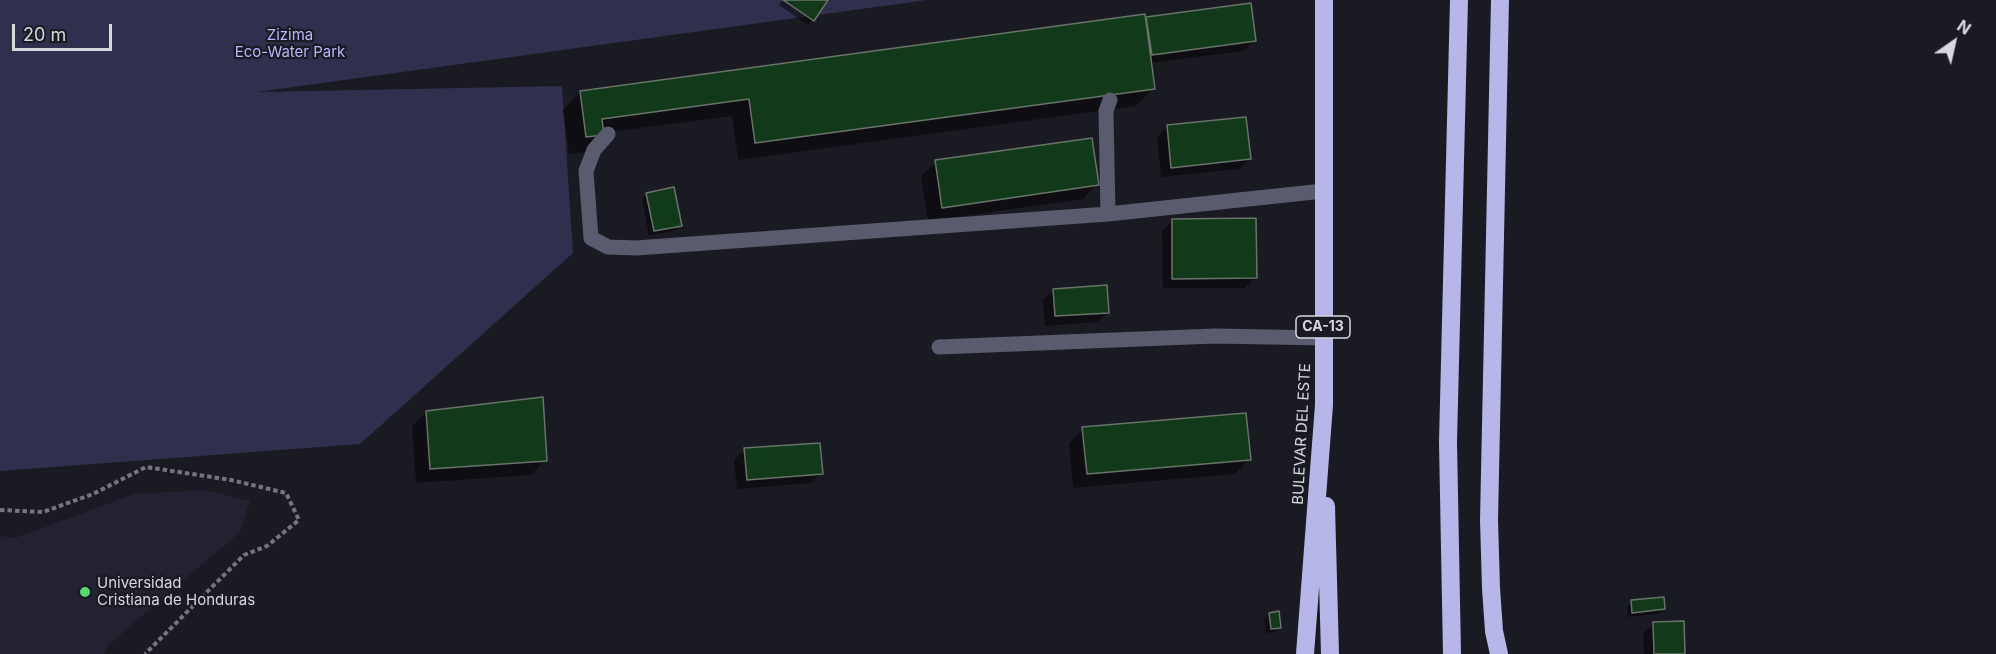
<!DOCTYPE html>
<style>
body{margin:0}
#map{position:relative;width:1996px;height:654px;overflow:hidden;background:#1a1a23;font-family:Inter,sans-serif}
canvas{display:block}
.north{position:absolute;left:1924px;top:12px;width:60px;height:60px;-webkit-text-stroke:4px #1a1a23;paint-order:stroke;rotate:34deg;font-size:16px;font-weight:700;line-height:24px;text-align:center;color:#d7d8de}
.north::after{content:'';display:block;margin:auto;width:21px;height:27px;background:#d7d8de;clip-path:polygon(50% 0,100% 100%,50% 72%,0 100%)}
.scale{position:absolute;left:12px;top:24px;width:100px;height:27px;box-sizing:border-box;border:3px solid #d7d8de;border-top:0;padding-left:8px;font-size:18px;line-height:21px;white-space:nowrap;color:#d7d8de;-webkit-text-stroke:4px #1a1a23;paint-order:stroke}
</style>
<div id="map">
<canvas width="1996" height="654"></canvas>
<div class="north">N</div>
<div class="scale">20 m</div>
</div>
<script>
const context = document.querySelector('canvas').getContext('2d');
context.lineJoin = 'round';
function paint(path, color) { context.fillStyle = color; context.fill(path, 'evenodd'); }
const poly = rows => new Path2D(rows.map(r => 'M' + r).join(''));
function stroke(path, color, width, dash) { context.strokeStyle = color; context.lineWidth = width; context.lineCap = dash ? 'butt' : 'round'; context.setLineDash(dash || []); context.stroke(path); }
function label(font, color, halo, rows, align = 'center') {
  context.font = font + ' Inter,sans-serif'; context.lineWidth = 4.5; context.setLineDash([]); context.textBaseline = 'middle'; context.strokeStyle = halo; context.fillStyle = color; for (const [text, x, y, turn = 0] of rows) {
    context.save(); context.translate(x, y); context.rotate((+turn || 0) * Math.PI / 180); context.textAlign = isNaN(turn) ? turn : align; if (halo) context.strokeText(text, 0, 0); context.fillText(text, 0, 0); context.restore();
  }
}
const built = poly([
 [204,490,250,501,240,532,107,646,104,654,0,654,0,536,15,538,134,494]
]);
const green = poly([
 [0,0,927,0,257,92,562,86,573,253,360,444,0,471]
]);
const shadow = poly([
 [783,0,826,0,808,25,779,5],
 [1147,18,1254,41,1244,51,1150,63,1154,88,1136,106,738,160,732,116,602,133,585,152,569,154,563,110,580,92,1144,21],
 [1167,127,1249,159,1239,169,1161,177,1157,137],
 [936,162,1097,184,1083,199,928,221,921,176],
 [647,194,680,226,675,231,649,235,642,199],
 [1172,221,1255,277,1245,288,1163,288,1162,231],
 [1053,290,1108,312,1097,322,1045,326,1043,300],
 [426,412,545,460,531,475,416,483,412,426],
 [1083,429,1249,459,1235,474,1073,488,1069,443],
 [745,450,821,473,811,483,737,489,734,460],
 [1632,602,1664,609,1659,614,1628,617,1627,607],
 [1269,614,1279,627,1274,632,1266,633,1264,619],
 [1653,624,1684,654,1644,654,1643,634]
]);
const building = poly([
 [783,0,828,0,814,21,783,0],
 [1251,3,1256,41,1152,55,1146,17,1251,3],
 [1145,14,1155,89,755,143,749,99,602,119,604,135,586,137,580,91,1145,14],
 [1246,117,1251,159,1171,168,1167,125,1246,117],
 [1092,138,1099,185,942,208,935,160,1092,138],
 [674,187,682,226,654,231,646,193,674,187],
 [1256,218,1257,278,1172,279,1172,219,1256,218],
 [1107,285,1109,313,1055,316,1053,289,1107,285],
 [543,397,547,461,430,469,426,411,543,397],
 [1246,413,1251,460,1087,474,1082,427,1246,413],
 [820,443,823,474,747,480,744,448,820,443],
 [1664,597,1665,609,1632,613,1631,600,1664,597],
 [1279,611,1281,628,1271,629,1269,613,1279,611],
 [1684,621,1685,654,1654,654,1653,622,1684,621]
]);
const path = poly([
 [0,510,43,512,93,494,146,467,231,480,286,493,299,520,267,546,244,555,145,654]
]);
const minor = poly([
 [608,134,594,150,586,171,591,238,608,247,636,248,1108,214,1323,191],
 [1108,214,1106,111,1110,100],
 [939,347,1215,336,1323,338]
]);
const highway = poly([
 [1326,506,1330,654],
 [1305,654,1324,405,1324,0],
 [1452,654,1448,442,1459,0],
 [1499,654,1494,631,1491,588,1489,520,1500,0]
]);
const markers = [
 [85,592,6,"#54d672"]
];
const shields = [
 [1323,327,54]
];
const shieldNames = [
 ["CA-13",1323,327]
];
const parkNames = [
 ["Zizima",290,35],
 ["Eco-Water Park",290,52]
];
const streetNames = [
 ["BULEVAR DEL ESTE",1302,434,-87]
];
const poiNames = [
 ["Universidad",97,583],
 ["Cristiana de Honduras",97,600]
];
paint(built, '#232231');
paint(green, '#302f4d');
paint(shadow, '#0007');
paint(building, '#11391a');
stroke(building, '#69736a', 1.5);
stroke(path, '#75767d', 4, [4.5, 3]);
stroke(minor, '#5b5b6f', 15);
stroke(highway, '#b6b6e8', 18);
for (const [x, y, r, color] of markers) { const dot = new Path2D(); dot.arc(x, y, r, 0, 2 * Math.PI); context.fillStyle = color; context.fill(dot); stroke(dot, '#1a1a23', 2); }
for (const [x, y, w] of shields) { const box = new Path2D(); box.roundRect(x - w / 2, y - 11, w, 22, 4.5); context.fillStyle = '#1a1a23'; context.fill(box); stroke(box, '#d7d8de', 1.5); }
label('bold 14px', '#d7d8de', null, shieldNames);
label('15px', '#b7b6fe', '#1a1a23', parkNames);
label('15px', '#d7d8de', '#1a1a23', streetNames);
label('15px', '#d7d8de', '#1a1a23', poiNames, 'left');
</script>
